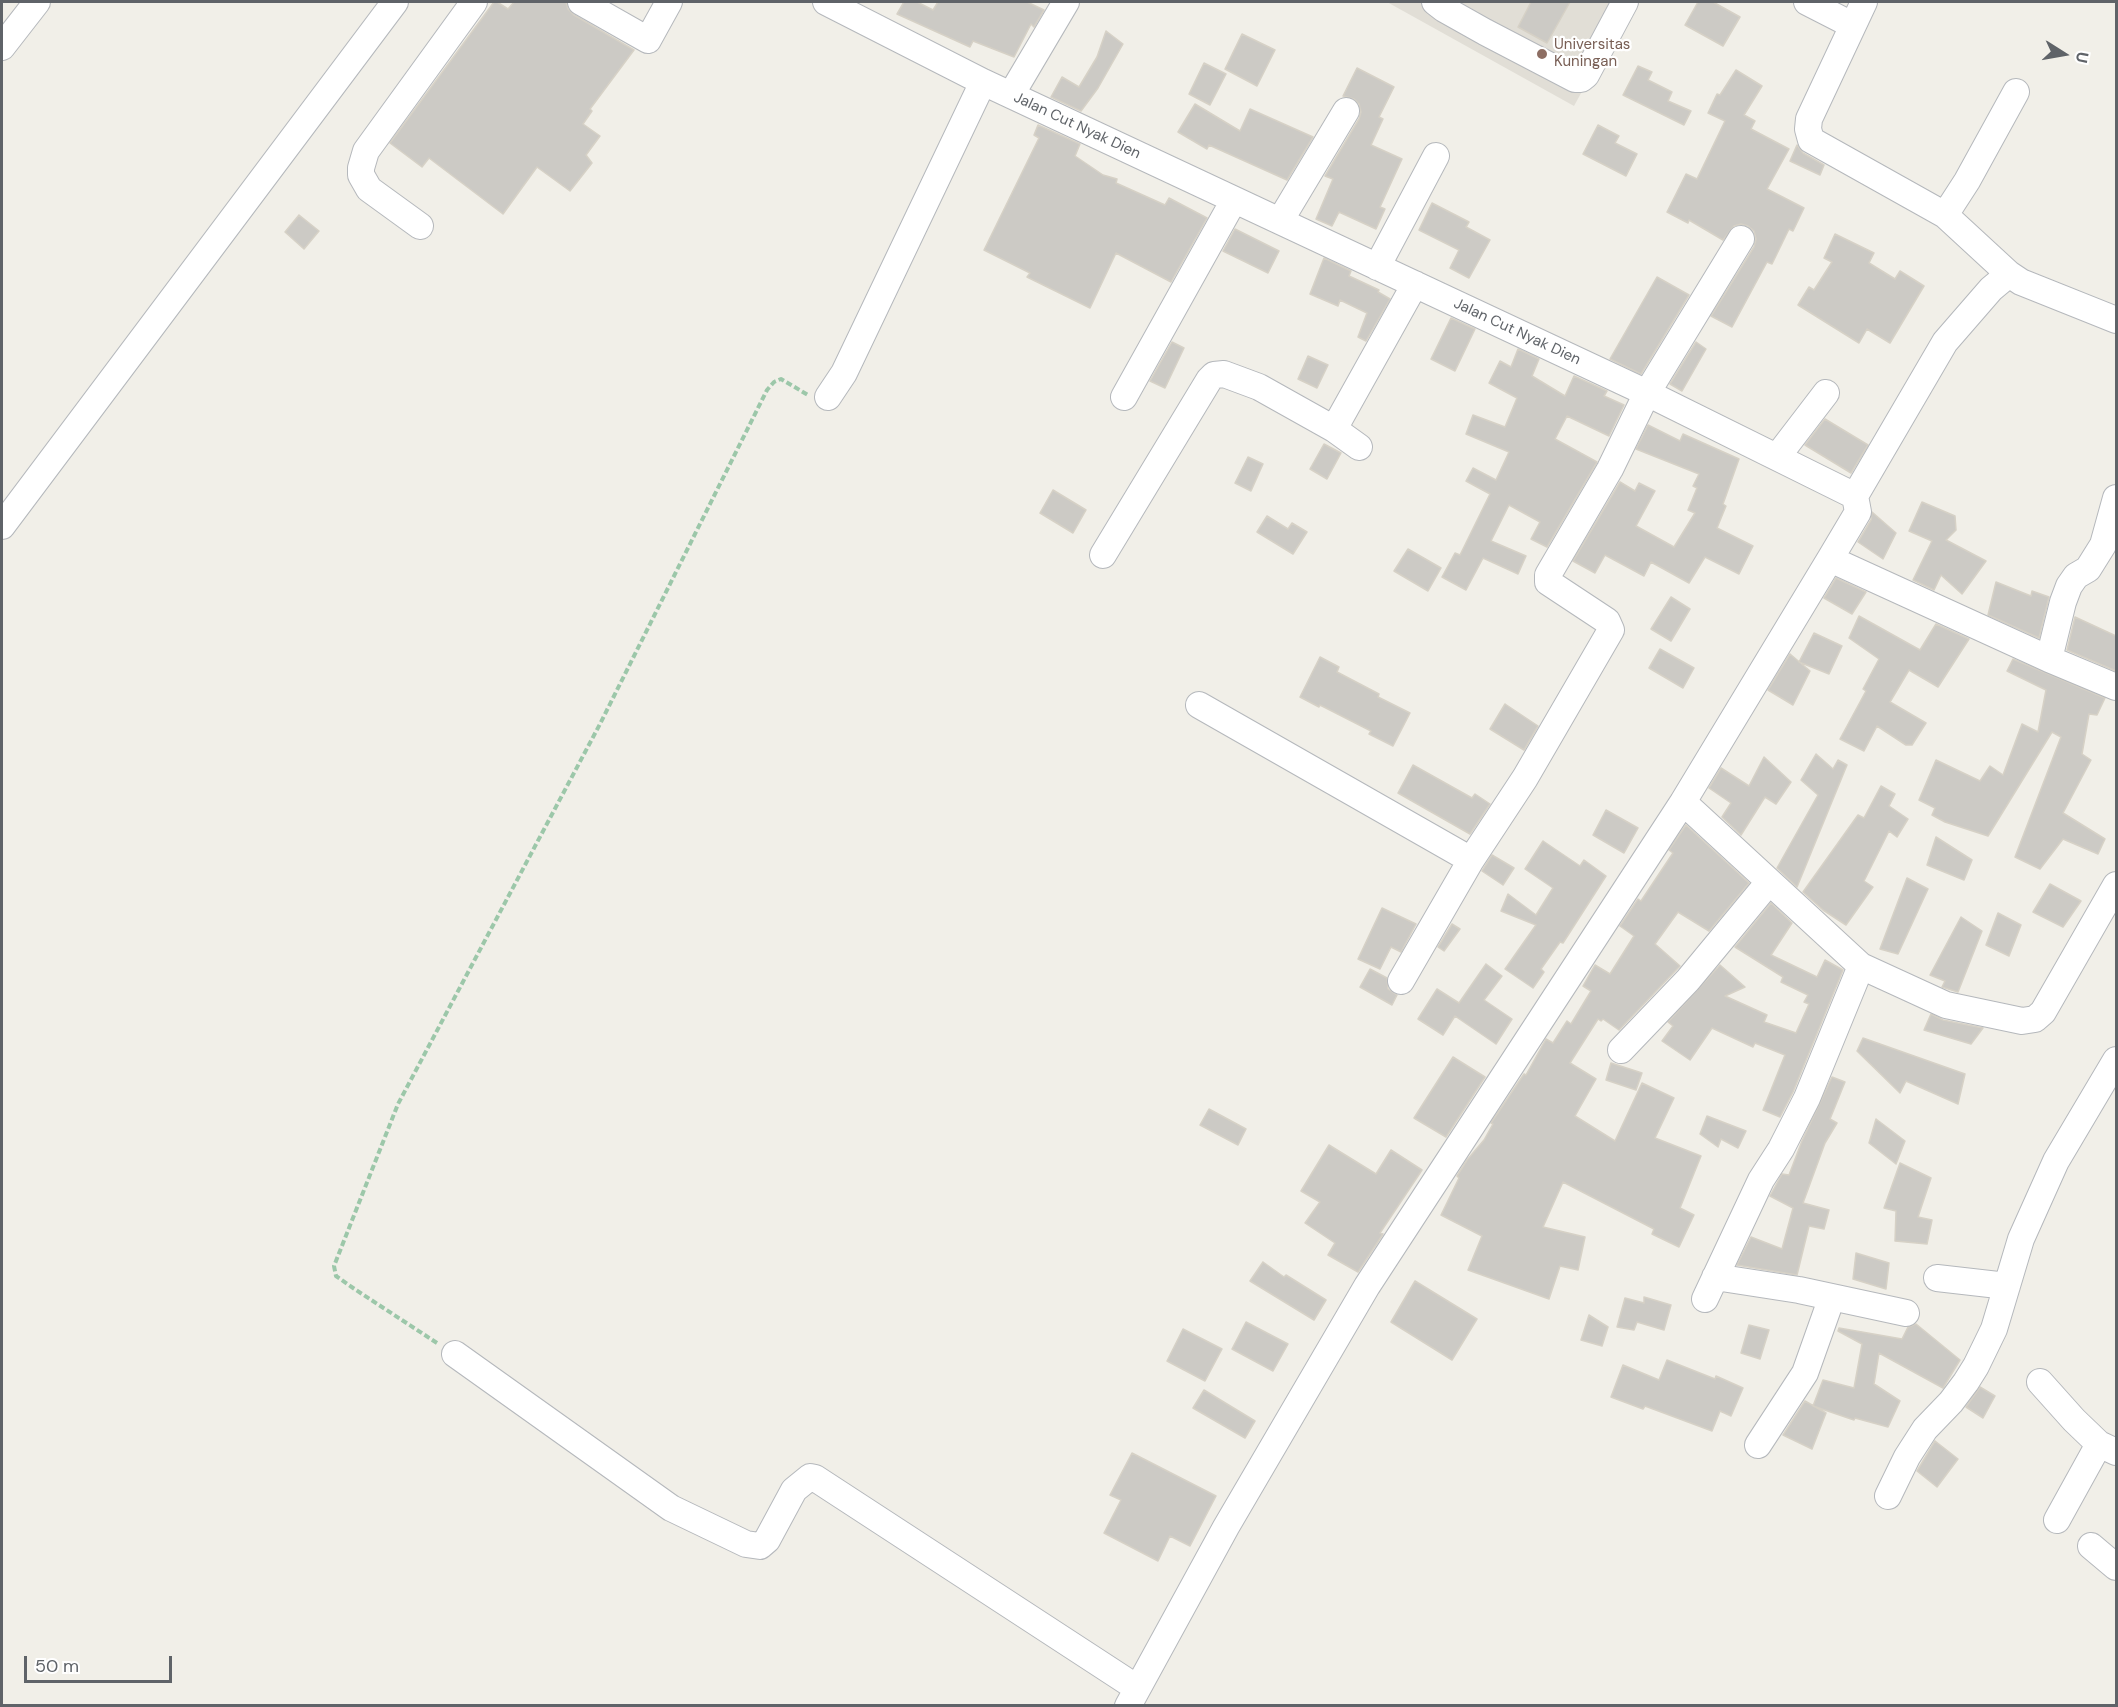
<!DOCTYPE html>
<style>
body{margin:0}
#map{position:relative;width:2118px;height:1707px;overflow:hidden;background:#f1efe8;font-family:"DM Sans",sans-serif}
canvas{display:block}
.frame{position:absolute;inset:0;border:3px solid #5f6368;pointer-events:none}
.north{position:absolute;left:2034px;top:24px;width:60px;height:60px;-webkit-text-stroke:4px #fff;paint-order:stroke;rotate:101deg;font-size:16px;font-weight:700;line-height:24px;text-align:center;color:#5f6368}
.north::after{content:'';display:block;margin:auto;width:21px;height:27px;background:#5f6368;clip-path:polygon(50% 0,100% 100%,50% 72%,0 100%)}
.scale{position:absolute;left:24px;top:1656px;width:148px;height:27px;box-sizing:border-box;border:3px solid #5f6368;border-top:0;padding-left:8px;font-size:18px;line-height:21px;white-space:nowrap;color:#5f6368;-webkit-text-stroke:4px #fff;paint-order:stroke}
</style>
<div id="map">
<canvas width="2118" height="1707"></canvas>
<div class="frame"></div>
<div class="north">U</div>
<div class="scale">50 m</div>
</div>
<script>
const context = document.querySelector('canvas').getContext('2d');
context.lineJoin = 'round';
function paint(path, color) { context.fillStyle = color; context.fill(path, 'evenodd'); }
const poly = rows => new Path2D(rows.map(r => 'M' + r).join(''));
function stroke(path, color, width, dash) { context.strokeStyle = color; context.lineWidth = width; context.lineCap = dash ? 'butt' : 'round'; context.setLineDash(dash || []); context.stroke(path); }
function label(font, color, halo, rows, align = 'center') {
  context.font = font + ' "DM Sans",sans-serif'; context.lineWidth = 4.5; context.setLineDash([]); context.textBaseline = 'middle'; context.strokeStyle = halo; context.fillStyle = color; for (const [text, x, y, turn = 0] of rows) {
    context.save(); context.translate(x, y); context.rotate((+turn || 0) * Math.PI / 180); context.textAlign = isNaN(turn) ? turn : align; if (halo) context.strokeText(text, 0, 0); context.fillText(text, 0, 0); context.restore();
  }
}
const education = poly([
 [1387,2,1631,2,1574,106]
]);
const building = poly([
 [494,2,497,2,508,9,514,2,566,2,568,9,574,15,634,50,590,109,592,111,583,124,600,136,586,155,592,163,570,191,537,167,503,214,429,158,422,167,390,143,494,2],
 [904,2,917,2,933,10,938,2,1027,2,1044,10,1034,27,1031,24,1014,57,973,41,970,47,897,14,904,2],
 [1531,2,1570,2,1547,43,1518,27,1531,2],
 [1698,2,1713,2,1740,17,1723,46,1685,25,1698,2],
 [1106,31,1123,44,1098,88,1081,111,1051,97,1062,77,1079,87,1097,57,1106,31],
 [1242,34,1275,50,1257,86,1225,69,1242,34],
 [1204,63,1226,74,1210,105,1189,94,1204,63],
 [1638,66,1652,72,1648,80,1672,92,1668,101,1691,111,1684,125,1623,95,1638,66],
 [1357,68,1394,87,1379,117,1383,119,1371,145,1402,159,1380,207,1385,209,1376,229,1339,212,1332,226,1316,219,1333,179,1325,176,1359,119,1361,112,1359,104,1354,99,1343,96,1357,68],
 [1736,70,1762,86,1744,115,1755,121,1751,129,1789,149,1767,189,1804,208,1793,231,1789,229,1772,264,1767,262,1732,327,1711,316,1754,247,1756,239,1754,231,1748,226,1741,224,1734,226,1723,240,1689,220,1688,223,1667,212,1686,174,1697,179,1725,121,1708,113,1717,94,1720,95,1736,70],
 [1195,104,1240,131,1250,109,1313,137,1287,180,1209,145,1207,149,1178,132,1195,104],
 [1038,125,1080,144,1075,156,1103,175,1117,179,1116,183,1165,205,1169,198,1207,218,1171,282,1116,253,1090,308,1027,277,1030,273,984,250,1039,138,1034,135,1038,125],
 [1598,125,1619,136,1615,143,1637,154,1626,176,1583,154,1598,125],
 [1797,145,1803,153,1824,165,1820,175,1790,161,1797,145],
 [1432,203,1469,222,1466,227,1490,240,1469,278,1450,268,1459,250,1419,230,1432,203],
 [299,215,319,231,304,249,285,232,299,215],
 [1235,229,1279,251,1268,273,1223,251,1235,229],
 [1835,234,1874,253,1869,263,1895,279,1900,271,1924,286,1890,343,1867,329,1859,343,1798,305,1809,287,1814,290,1832,262,1824,258,1835,234],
 [1324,258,1351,271,1349,276,1379,290,1378,292,1390,299,1366,341,1358,337,1367,313,1340,300,1338,306,1310,294,1324,258],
 [1657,277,1689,295,1641,374,1610,359,1657,277],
 [1451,318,1475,329,1455,371,1431,359,1451,318],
 [1172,342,1184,348,1165,388,1150,381,1172,342],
 [1696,342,1706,349,1682,391,1670,384,1696,342],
 [1518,349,1539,359,1532,376,1565,396,1574,376,1607,391,1604,396,1624,405,1609,436,1567,416,1555,439,1597,462,1547,547,1531,539,1540,522,1509,505,1491,541,1526,556,1518,574,1483,558,1466,590,1442,577,1455,553,1460,555,1490,494,1466,481,1473,468,1496,480,1509,452,1466,434,1473,415,1505,427,1517,398,1489,383,1500,361,1511,367,1518,349],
 [1308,356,1328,365,1317,388,1298,379,1308,356],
 [1825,419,1868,445,1851,473,1805,445,1825,419],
 [1648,425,1680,441,1683,434,1739,459,1723,504,1726,506,1717,528,1753,546,1739,574,1705,557,1689,583,1651,562,1644,576,1605,555,1595,573,1573,561,1620,482,1635,491,1639,483,1655,491,1636,526,1674,547,1695,513,1688,510,1697,488,1693,486,1699,474,1636,449,1648,425],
 [1324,444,1341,453,1327,479,1310,469,1324,444],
 [1248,457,1263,464,1251,491,1235,483,1248,457],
 [1053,490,1086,510,1073,533,1040,513,1053,490],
 [1922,502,1955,516,1956,530,1946,540,1986,561,1962,594,1941,575,1934,590,1913,580,1932,541,1909,531,1922,502],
 [1872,512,1896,533,1883,559,1858,542,1871,520,1872,512],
 [1267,516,1288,529,1292,523,1307,532,1293,554,1257,532,1267,516],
 [1408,549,1441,568,1428,591,1394,571,1408,549],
 [1836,578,1866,592,1852,614,1824,598,1836,578],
 [1996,582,2031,596,2032,591,2049,597,2039,638,1988,615,1996,582],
 [1671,597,1690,609,1671,641,1651,629,1671,597],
 [1859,616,1920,650,1936,624,1969,639,1938,687,1909,670,1890,702,1926,723,1912,745,1906,745,1877,726,1864,751,1840,739,1866,691,1863,689,1879,659,1849,638,1859,616],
 [2075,617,2116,636,2116,671,2067,650,2075,617],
 [1814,633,1842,646,1829,674,1799,662,1814,633],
 [1660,649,1694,668,1683,688,1649,668,1660,649],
 [1790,654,1810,671,1793,705,1768,690,1790,654],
 [1320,657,1339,667,1337,672,1379,694,1378,697,1410,713,1393,746,1369,734,1371,731,1320,705,1319,707,1300,697,1320,657],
 [2013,659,2105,698,2097,715,2089,714,2082,754,2091,760,2063,813,2105,839,2098,854,2063,839,2040,869,2015,857,2061,737,2052,732,1988,836,1945,822,1932,815,1935,808,1919,800,1936,760,1980,781,1990,766,2003,775,2022,724,2038,732,2046,690,2007,671,2013,659],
 [1505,704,1538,726,1524,750,1490,729,1505,704],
 [1816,754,1833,769,1838,760,1847,765,1797,887,1777,868,1818,795,1801,780,1816,754],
 [1764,757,1791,782,1776,804,1765,797,1741,835,1722,817,1731,803,1709,788,1721,768,1749,786,1764,757],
 [1413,765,1472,798,1475,794,1490,804,1470,834,1398,793,1413,765],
 [1881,786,1895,794,1889,806,1908,819,1897,837,1889,831,1864,881,1873,887,1846,925,1823,910,1803,892,1858,815,1864,818,1881,786],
 [1606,810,1638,828,1624,853,1593,835,1606,810],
 [1686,825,1749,883,1709,931,1678,912,1655,944,1680,966,1619,1030,1603,1019,1601,1021,1598,1019,1570,1063,1596,1079,1575,1116,1615,1141,1642,1083,1674,1098,1655,1138,1701,1156,1680,1208,1694,1215,1679,1247,1652,1234,1654,1229,1563,1182,1543,1227,1585,1237,1578,1270,1560,1266,1549,1299,1468,1270,1482,1236,1441,1215,1459,1178,1457,1176,1467,1160,1484,1140,1493,1124,1491,1123,1524,1074,1526,1075,1546,1039,1553,1043,1567,1021,1571,1024,1591,991,1583,986,1595,965,1610,974,1634,936,1620,926,1638,899,1641,901,1673,853,1669,850,1686,825],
 [1936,837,1972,860,1964,880,1927,865,1936,837],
 [1543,841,1580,866,1584,860,1606,876,1563,943,1560,942,1541,969,1544,972,1533,988,1505,969,1536,925,1501,911,1508,894,1536,915,1553,888,1525,869,1543,841],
 [1492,855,1514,868,1503,885,1482,871,1492,855],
 [1907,878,1928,889,1898,954,1880,949,1907,878],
 [2050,884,2081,901,2063,927,2033,912,2050,884],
 [1771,903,1792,923,1771,955,1817,977,1825,960,1843,970,1793,1092,1780,1117,1763,1110,1785,1055,1755,1043,1753,1047,1712,1028,1690,1060,1662,1041,1673,1026,1668,1022,1720,965,1745,987,1725,996,1767,1015,1764,1022,1796,1033,1809,1004,1804,1002,1808,995,1781,982,1783,977,1735,947,1771,903],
 [1382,908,1416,924,1401,952,1391,947,1380,969,1358,959,1382,908],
 [1998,913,2021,925,2009,956,1986,945,1998,913],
 [1961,917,1982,931,1958,992,1942,987,1945,981,1930,975,1961,917],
 [1452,924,1460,929,1444,951,1438,947,1452,924],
 [1486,964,1502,976,1484,1000,1512,1019,1496,1044,1455,1016,1443,1035,1418,1019,1437,989,1459,1003,1486,964],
 [1370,969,1387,978,1388,989,1397,995,1392,1005,1360,987,1370,969],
 [1931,1014,1943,1020,1983,1028,1971,1044,1924,1030,1931,1014],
 [1863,1038,1965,1074,1958,1104,1906,1081,1900,1093,1857,1051,1863,1038],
 [1453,1057,1485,1077,1446,1137,1414,1118,1453,1057],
 [1611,1063,1642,1073,1636,1090,1606,1080,1611,1063],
 [1832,1077,1845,1082,1830,1119,1837,1123,1825,1143,1803,1203,1829,1210,1824,1229,1809,1226,1797,1275,1737,1265,1751,1237,1782,1249,1793,1208,1770,1196,1782,1174,1789,1175,1802,1141,1832,1077],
 [1209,1109,1246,1129,1238,1145,1200,1125,1209,1109],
 [1707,1116,1746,1131,1738,1148,1721,1139,1718,1147,1700,1134,1707,1116],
 [1876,1119,1905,1141,1896,1164,1869,1143,1876,1119],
 [1329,1145,1376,1174,1391,1150,1422,1170,1380,1233,1383,1234,1358,1272,1328,1255,1335,1243,1305,1223,1320,1202,1301,1191,1329,1145],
 [1900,1163,1931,1178,1918,1217,1932,1220,1927,1244,1895,1241,1896,1211,1884,1208,1900,1163],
 [1856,1253,1889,1263,1886,1289,1853,1279,1856,1253],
 [1263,1262,1284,1277,1286,1275,1326,1300,1314,1320,1250,1281,1263,1262],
 [1415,1281,1477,1319,1452,1360,1391,1322,1415,1281],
 [1644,1297,1671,1305,1664,1330,1637,1322,1634,1330,1617,1327,1625,1298,1644,1303,1644,1297],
 [1589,1315,1608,1327,1602,1346,1581,1340,1589,1315],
 [1246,1322,1288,1344,1273,1371,1232,1349,1246,1322],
 [1916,1324,1960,1360,1943,1388,1879,1353,1874,1384,1900,1401,1888,1427,1855,1418,1854,1420,1813,1406,1823,1380,1854,1388,1862,1344,1838,1331,1839,1328,1902,1339,1908,1327,1916,1324],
 [1749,1325,1769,1330,1760,1359,1741,1353,1749,1325],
 [1183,1329,1222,1349,1205,1381,1167,1361,1183,1329],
 [1667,1360,1715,1379,1716,1376,1743,1388,1731,1416,1720,1411,1712,1431,1645,1406,1643,1409,1611,1397,1623,1365,1659,1380,1667,1360],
 [1980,1387,1995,1396,1983,1418,1966,1407,1980,1387],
 [1204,1390,1255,1421,1245,1438,1193,1408,1204,1390],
 [1805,1401,1826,1413,1812,1449,1783,1435,1805,1401],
 [1935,1441,1958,1459,1937,1487,1917,1471,1935,1441],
 [1132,1453,1216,1496,1190,1546,1170,1536,1158,1561,1104,1533,1121,1500,1110,1495,1132,1453]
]);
const path = poly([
 [437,1343,356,1290,336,1276,334,1266,398,1104,600,724,767,390,774,382,781,379,808,395]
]);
const minor = poly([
 [581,2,648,40,669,2],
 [826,2,983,82,1647,393,1855,496],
 [1435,2,1444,9,1485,32,1575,79,1581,79,1586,75,1625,2],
 [1807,2,1852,25],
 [1864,2,1809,119,1808,129,1811,140,1945,215,2009,274,2021,282,2116,320],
 [2,47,37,2],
 [1011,95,1066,2],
 [1945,215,1967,181,2016,92],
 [1280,221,1346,111],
 [420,226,369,189,361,175,361,168,366,151,474,2],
 [1377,267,1436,156],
 [828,397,844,373,983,82],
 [1124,397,1234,200],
 [1334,429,1415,284],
 [1777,457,1826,393],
 [1855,496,1945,342,1991,289,2009,274],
 [2,526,395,2],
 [1103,555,1209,380,1214,375,1224,374,1259,387,1334,429,1359,447],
 [1830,559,2049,659,2116,687],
 [2049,659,2063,602,2069,586,2076,576,2088,569,2103,545,2116,498],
 [1199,705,1471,860],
 [1683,802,1861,966,1946,1005,2022,1021,2035,1019,2043,1012,2116,885],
 [1401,981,1471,860,1525,778,1611,630,1607,621,1548,582,1548,575,1610,469,1647,393,1741,239],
 [1621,1050,1688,980,1769,882],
 [1715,1277,1799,1290,1906,1313],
 [1937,1278,2007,1286],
 [1705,1299,1761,1180,1781,1149,1807,1098,1861,966],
 [455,1354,671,1508,746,1544,760,1546,767,1540,794,1490,810,1477,815,1478,1137,1688],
 [2040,1382,2074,1420,2099,1444,2116,1452],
 [1758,1445,1805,1373,1832,1297],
 [1888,1496,1907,1457,1925,1429,1951,1402,1966,1382,1976,1366,1994,1329,2021,1239,2056,1161,2116,1060],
 [2057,1520,2099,1444],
 [2091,1546,2116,1567],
 [1128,1706,1226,1527,1367,1286,1683,802,1830,559,1858,512,1855,496]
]);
const markers = [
 [1542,54,6,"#8d6e63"]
];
const educationNames = [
 ["Universitas",1554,45],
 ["Kuningan",1554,62]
];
const streetNames = [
 ["Jalan Cut Nyak Dien",1077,126,25],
 ["Jalan Cut Nyak Dien",1517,332,25]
];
paint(education, '#e1ded6');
paint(building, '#cccac5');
stroke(building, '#d6d1c6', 1.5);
stroke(minor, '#b5b8bc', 28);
stroke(path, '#9cc7a9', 4, [6, 3]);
stroke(minor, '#fff', 26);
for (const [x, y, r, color] of markers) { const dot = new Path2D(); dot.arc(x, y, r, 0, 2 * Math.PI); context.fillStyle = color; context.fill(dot); stroke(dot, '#fff', 2); }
label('15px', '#785e54', '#fff', educationNames, 'left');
label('15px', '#5f6368', '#fff', streetNames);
</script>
